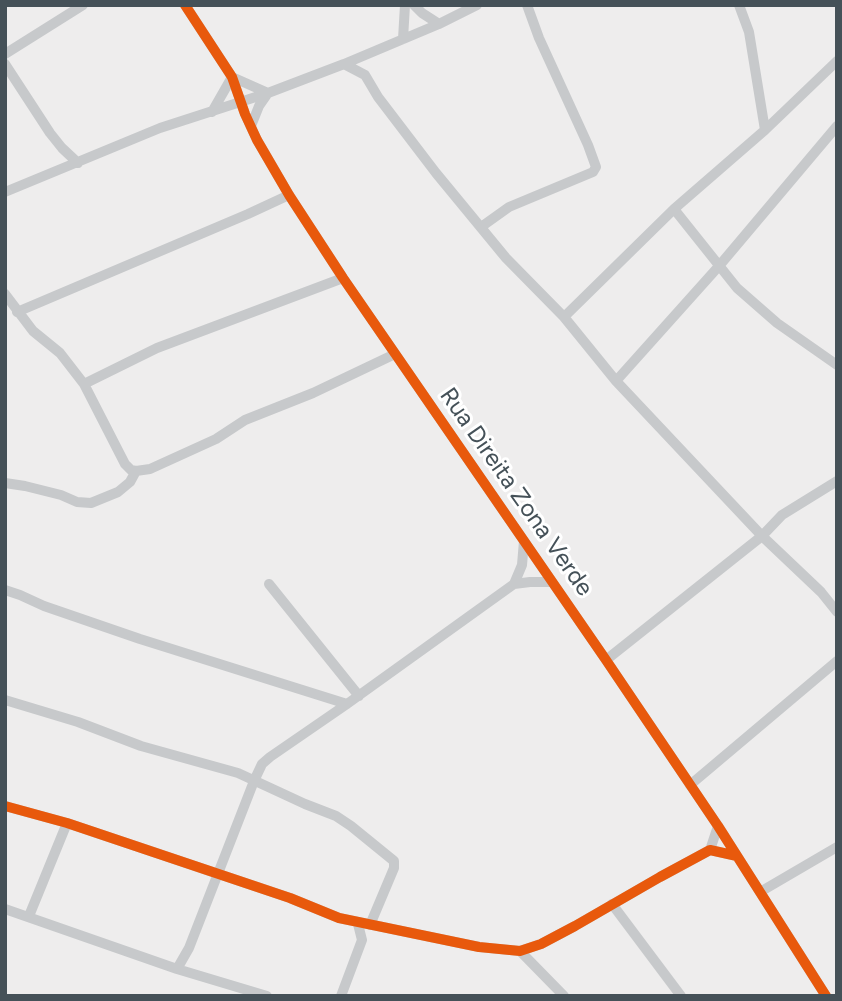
<!DOCTYPE html>
<style>
body{margin:0}
#map{position:relative;width:842px;height:1001px;overflow:hidden;background:#eeeded;font-family:Figtree,sans-serif}
canvas{display:block}
.frame{position:absolute;inset:0;border:7px solid #455158;pointer-events:none}
</style>
<div id="map">
<canvas width="842" height="1001"></canvas>
<div class="frame"></div>
</div>
<script>
const context = document.querySelector('canvas').getContext('2d');
context.lineJoin = 'round';
const poly = rows => new Path2D(rows.map(r => 'M' + r).join(''));
function stroke(path, color, width, dash) { context.strokeStyle = color; context.lineWidth = width; context.lineCap = dash ? 'butt' : 'round'; context.setLineDash(dash || []); context.stroke(path); }
function label(font, color, halo, rows, align = 'center') {
  context.font = font + ' Figtree,sans-serif'; context.lineWidth = 6; context.setLineDash([]); context.textBaseline = 'middle'; context.strokeStyle = halo; context.fillStyle = color; for (const [text, x, y, turn = 0] of rows) {
    context.save(); context.translate(x, y); context.rotate((+turn || 0) * Math.PI / 180); context.textAlign = isNaN(turn) ? turn : align; if (halo) context.strokeText(text, 0, 0); context.fillText(text, 0, 0); context.restore();
  }
}
const minor = poly([
 [185,5,232,77,245,114,257,140,289,195,343,278,606,660,718,826,826,996],
 [414,5,422,13,439,24],
 [739,5,749,32,765,130],
 [403,39,405,5],
 [5,54,83,5],
 [5,64,50,133,62,148,78,163],
 [344,64,365,75,378,97,436,173,506,258,564,317,616,381,762,536,821,592,837,612],
 [212,112,232,77,268,93,259,106,251,126],
 [5,192,160,128,268,93,344,64,439,24,477,5],
 [674,209,737,288,777,323,837,365],
 [481,227,509,207,593,172,596,167,588,145,539,38,527,5],
 [5,294,33,331,60,353,84,384,125,464,131,470,136,471,150,469,216,439,245,420,313,393,395,354],
 [17,312,248,214,289,195],
 [564,317,674,209,765,130,837,61],
 [616,381,719,266,837,126],
 [84,384,157,348,343,278],
 [5,483,25,486,61,495,77,502,91,503,118,492,130,482,136,471],
 [269,584,359,696],
 [514,584,522,565,524,541],
 [5,590,20,595,44,606,140,639,347,704],
 [606,660,762,536,782,515,837,481],
 [5,700,78,722,141,746,238,773,305,804,336,816,351,826,394,861,394,868,370,925],
 [690,785,837,661],
 [5,806,67,823,290,898,339,918,479,947,520,951,541,944,575,926,660,877,710,850,737,856],
 [710,850,718,826],
 [760,892,837,847],
 [612,904,681,996],
 [5,909,177,969,267,996],
 [29,916,67,823],
 [520,951,564,996],
 [177,969,189,948,254,781,262,764,270,757,347,704,514,584,530,582,552,582],
 [341,996,362,940,358,924]
]);
const cycleway = poly([
 [185,5,232,77,245,114,257,140,289,195,343,278,606,660,718,826,826,996],
 [5,806,67,823,290,898,339,918,479,947,520,951,541,944,575,926,660,877,710,850,737,856]
]);
const streetNames = [
 ["Rua Direita Zona Verde",516,492,55]
];
stroke(minor, '#c7c9cb', 10);
stroke(cycleway, '#e8590c', 10);
label('24px', '#455158', '#fff', streetNames);
</script>
